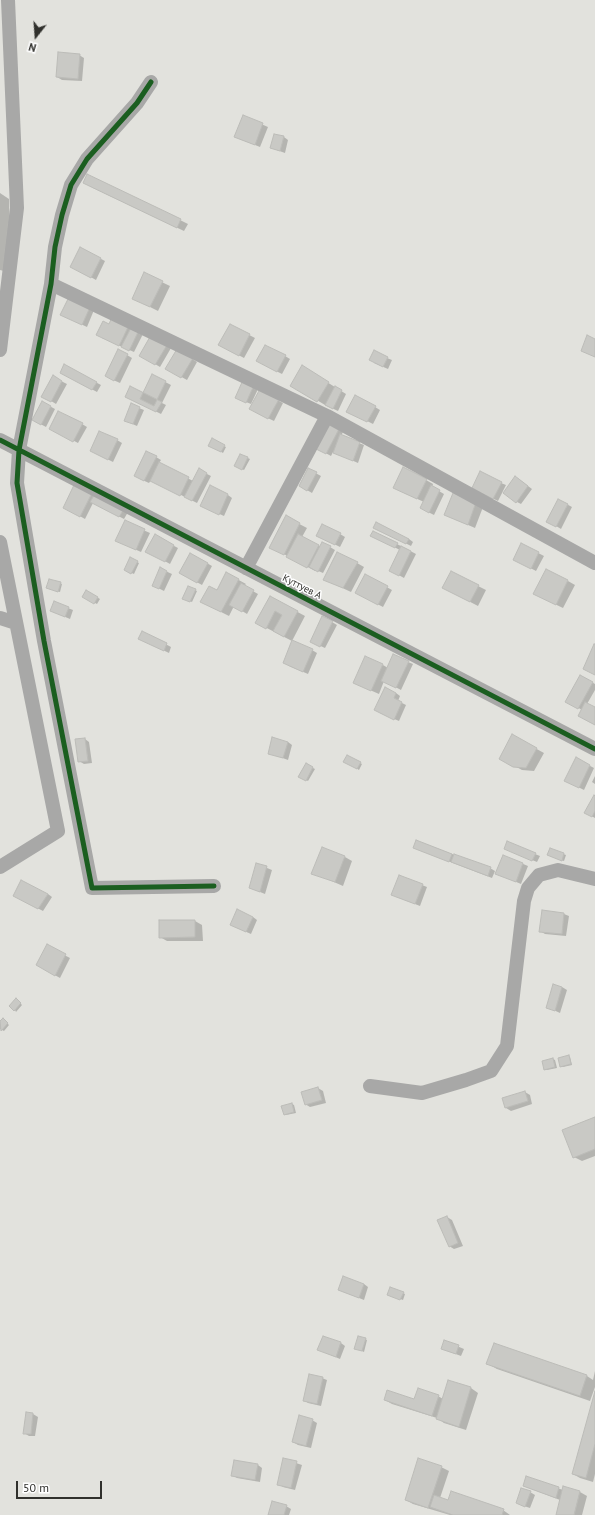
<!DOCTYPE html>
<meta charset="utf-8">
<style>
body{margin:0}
#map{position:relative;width:595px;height:1515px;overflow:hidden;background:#e2e2dd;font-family:"PT Sans",sans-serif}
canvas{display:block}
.north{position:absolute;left:16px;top:16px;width:40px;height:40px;-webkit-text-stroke:3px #fff;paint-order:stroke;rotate:197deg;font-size:11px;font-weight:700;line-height:16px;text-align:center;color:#30302c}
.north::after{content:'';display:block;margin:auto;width:14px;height:18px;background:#30302c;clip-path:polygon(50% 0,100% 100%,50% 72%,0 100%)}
.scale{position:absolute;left:16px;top:1481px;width:86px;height:18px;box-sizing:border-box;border:2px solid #30302c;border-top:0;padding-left:5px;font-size:12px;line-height:14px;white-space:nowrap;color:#30302c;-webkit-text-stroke:3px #fff;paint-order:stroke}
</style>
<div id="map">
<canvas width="595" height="1515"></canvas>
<div class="north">N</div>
<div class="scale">50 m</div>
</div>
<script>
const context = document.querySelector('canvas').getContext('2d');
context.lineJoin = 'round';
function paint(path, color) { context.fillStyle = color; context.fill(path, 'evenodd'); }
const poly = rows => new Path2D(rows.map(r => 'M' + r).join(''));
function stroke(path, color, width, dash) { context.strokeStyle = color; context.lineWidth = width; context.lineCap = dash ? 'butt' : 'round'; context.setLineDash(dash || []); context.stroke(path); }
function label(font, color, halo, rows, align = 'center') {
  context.font = font + ' "PT Sans",sans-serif'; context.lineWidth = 3; context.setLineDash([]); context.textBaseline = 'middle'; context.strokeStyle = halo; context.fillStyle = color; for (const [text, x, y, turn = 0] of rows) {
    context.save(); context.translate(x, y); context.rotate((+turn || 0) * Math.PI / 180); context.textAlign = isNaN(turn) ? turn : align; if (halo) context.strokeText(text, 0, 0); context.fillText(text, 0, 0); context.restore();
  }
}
const shadow = poly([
 [79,55,84,58,82,81,62,80,57,77],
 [243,116,268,127,260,147,235,137],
 [284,137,288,140,285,153,271,148],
 [91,187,180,220,188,224,184,231],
 [0,193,9,199,11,273,0,270],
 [80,248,105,261,96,280,71,266],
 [145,274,170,286,158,311,140,302],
 [70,298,94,310,87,327,66,317],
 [113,318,143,334,134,352,102,338],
 [230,325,255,338,244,358,219,345],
 [151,337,171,348,160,367,140,355],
 [178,350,197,362,187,380,167,369],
 [127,355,132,358,120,383,111,379],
 [285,356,290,359,282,374,262,364],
 [387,358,392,360,388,369,374,363],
 [65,366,101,385,97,392,61,373],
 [303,367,346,394,338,411,325,405,292,385],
 [152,375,171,385,162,403,166,405,161,414,131,399,143,393],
 [53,377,67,384,56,404,43,396],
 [253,386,258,389,251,404,241,400],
 [260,391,283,403,274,421,255,412],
 [42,402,55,409,46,427,33,420],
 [375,407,380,410,373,424,351,413],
 [139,408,144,410,137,426,130,423],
 [82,424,87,427,78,443,55,431],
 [327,424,343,432,341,436,364,445,358,463,333,452,331,456,320,450],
 [117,440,122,443,113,462,95,453],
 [212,440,226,447,223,453,209,445],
 [241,455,250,459,244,470,236,466],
 [156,457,161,460,159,463,193,481,199,470,211,476,197,503,151,480,149,483,140,479],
 [308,469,321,476,312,493,300,486],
 [426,480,433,484,432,487,444,494,434,515,426,511,424,502,402,492],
 [520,480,532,489,521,504,517,502],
 [501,483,506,485,498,501,478,491],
 [75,486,128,512,124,519,93,503,85,519,69,510],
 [453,494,483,507,475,528,445,515],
 [228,495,232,498,224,516,206,508],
 [559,500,572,507,561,529,548,521],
 [286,517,307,528,302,537,321,547,330,547,335,550,323,573,316,570,315,571,271,547],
 [125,522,150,533,141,552,121,543],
 [379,530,409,539,413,542,411,546],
 [340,534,345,537,340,547,322,538],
 [155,536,178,548,170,564,147,551],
 [376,538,397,544,416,554,404,578,395,573,400,550],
 [521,544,544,556,536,571,519,562],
 [191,554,212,566,202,585,180,573],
 [130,558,139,563,134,574,125,570],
 [357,563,364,567,351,592,325,580],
 [161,569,172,574,164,591,158,588],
 [226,573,246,584,244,586,258,594,247,614,234,606,229,616,209,606],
 [365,575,392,590,383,607,356,593],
 [568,581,575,585,563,608,542,598],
 [60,583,62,584,60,592,49,589],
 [478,586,486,590,478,606,451,592],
 [189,587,197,591,192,602,183,598],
 [86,591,100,599,97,604,83,597],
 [270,597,305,616,292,641,257,623],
 [68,608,73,610,70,619,51,611],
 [332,622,337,625,325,648,316,644],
 [143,632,171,647,169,653,144,641],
 [312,650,317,653,308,674,289,666],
 [408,662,413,664,401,690,384,681,379,694,354,683,383,665,388,668],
 [581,676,595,684,595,690,587,704,595,708,595,724,582,710,567,701],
 [396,693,400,696,398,701,406,705,399,721,380,713],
 [513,736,544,753,534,771,522,770,500,758],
 [85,739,89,742,92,763,84,764,79,761],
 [288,742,292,745,288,760,269,753],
 [348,756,362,764,359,770,345,761],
 [577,759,594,768,584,790,570,783],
 [307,765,315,769,308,781,300,776],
 [595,776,595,784,592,782],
 [595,797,595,818,586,813],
 [417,841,490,868,495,871,492,878,419,850,414,848],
 [550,849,566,855,564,861,550,856],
 [510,851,535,854,540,856,537,862],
 [504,856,528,866,521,884,497,874],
 [345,857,352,861,343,886,313,873],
 [257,864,272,870,265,894,250,888],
 [422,885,427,887,420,906,397,897],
 [48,894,52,897,43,911,14,896],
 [543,911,564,914,569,916,566,936,545,934,540,931],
 [253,917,257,920,251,934,235,927],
 [160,921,195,921,202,925,203,941,167,941,160,937],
 [47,946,70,958,60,978,37,965],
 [562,987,567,990,560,1013,547,1007],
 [18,1001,22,1005,16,1012,15,1010],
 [3,1019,9,1025,4,1031,0,1029,0,1022],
 [568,1056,570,1057,572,1065,563,1067,561,1066],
 [553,1059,555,1060,557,1068,547,1070,545,1069],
 [318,1088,323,1091,326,1103,310,1107,305,1104],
 [525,1092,530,1095,532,1104,511,1111,506,1108,503,1099],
 [292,1104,294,1105,296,1113,286,1115,284,1114],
 [595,1118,595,1156,582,1161,574,1157],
 [447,1217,452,1220,463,1246,454,1249,449,1246],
 [364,1284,368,1287,364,1300,339,1290],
 [403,1293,405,1294,403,1300,390,1295],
 [365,1339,367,1340,364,1352,357,1349],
 [445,1341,464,1349,461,1356,442,1349],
 [341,1343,345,1346,340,1359,319,1350],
 [494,1345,587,1376,593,1380,595,1371,595,1387,590,1401,497,1369,488,1364],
 [322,1378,327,1380,321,1406,308,1403,304,1400],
 [449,1381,471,1388,478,1393,466,1430,444,1423,437,1418,392,1404,385,1400,415,1400,438,1396,443,1399],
 [595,1395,595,1474,593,1482,580,1478,573,1474],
 [27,1414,33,1414,38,1417,35,1436,29,1436,24,1433],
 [312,1420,317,1423,311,1448,298,1445,293,1442],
 [284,1459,302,1465,295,1490,283,1487,278,1484],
 [258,1465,262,1468,260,1482,237,1478,232,1475],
 [441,1467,449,1471,440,1498,449,1501,503,1510,510,1515,450,1515,413,1504,406,1500],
 [527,1477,563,1490,564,1487,580,1492,587,1496,582,1515,557,1515,560,1500,524,1486],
 [530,1492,535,1495,530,1508,521,1505],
 [286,1506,291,1509,289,1515,269,1515]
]);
const building = poly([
 [58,52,80,54,78,79,56,77,58,52],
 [243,115,263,123,255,145,234,137,243,115],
 [274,134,284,136,280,151,270,148,274,134],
 [87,174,181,219,177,228,83,183,87,174],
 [80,247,101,258,91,278,70,267,80,247],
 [144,272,163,281,150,307,132,299,144,272],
 [69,297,90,307,82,325,60,315,69,297],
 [112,317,129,325,119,346,96,335,103,321,109,324,112,317],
 [230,324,250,334,239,356,218,345,230,324],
 [132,326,139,330,129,351,121,347,132,326],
 [151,335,167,345,155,365,139,356,151,335],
 [587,335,595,339,595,357,581,351,587,335],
 [265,345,286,355,277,372,256,361,265,345],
 [118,349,128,354,114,381,105,376,118,349],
 [177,349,193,358,181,378,165,369,177,349],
 [374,350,388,357,383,367,369,360,374,350],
 [64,364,97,382,92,390,60,373,64,364],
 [302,365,329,382,317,402,290,386,302,365],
 [152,374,166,381,154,406,140,399,152,374],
 [53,375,62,381,51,402,41,397,53,375],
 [243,380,254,385,246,403,235,398,243,380],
 [130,386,162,402,156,412,125,397,130,386],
 [335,386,342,390,333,409,325,405,335,386],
 [260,389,279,399,268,419,249,409,260,389],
 [355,395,376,406,367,422,346,412,355,395],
 [42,401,51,406,41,425,32,420,42,401],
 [131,403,140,407,133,424,124,421,131,403],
 [58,411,83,423,73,442,49,429,58,411],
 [327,423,339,429,326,454,314,448,327,423],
 [99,431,118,439,108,460,90,451,99,431],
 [340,434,360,442,353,461,333,453,340,434],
 [212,438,225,445,221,452,208,446,212,438],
 [146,451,157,456,144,481,134,476,146,451],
 [240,454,248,457,242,470,234,466,240,454],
 [159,462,189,477,180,496,150,481,159,462],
 [403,467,427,479,417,499,393,488,403,467],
 [199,468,207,473,192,501,184,497,199,468],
 [308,468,317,472,307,491,299,486,308,468],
 [480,471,502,482,493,499,472,488,480,471],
 [515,476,528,486,516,503,503,493,515,476],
 [74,485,92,493,80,517,63,508,74,485],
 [210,485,228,494,219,515,200,506,210,485],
 [431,485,440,490,429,513,420,508,431,485],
 [453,493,476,502,468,525,444,515,453,493],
 [95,494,124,509,119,517,90,502,95,494],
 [558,499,568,504,556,527,546,522,558,499],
 [286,515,300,523,284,555,269,548,286,515],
 [125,520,145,529,136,550,115,541,125,520],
 [376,522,409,539,406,544,373,528,376,522],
 [322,524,341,533,335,545,316,536,322,524],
 [373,531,398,543,395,548,370,536,373,531],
 [155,534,174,545,165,562,145,552,155,534],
 [298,534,319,545,307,568,286,557,298,534],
 [322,542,331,546,318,572,309,567,322,542],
 [521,543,539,552,531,569,513,560,521,543],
 [401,546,411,551,399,576,389,571,401,546],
 [337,552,358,562,343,588,323,580,337,552],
 [190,553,208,563,197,583,179,573,190,553],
 [130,557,138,561,131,574,124,570,130,557],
 [160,567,167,571,159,589,152,586,160,567],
 [546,569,568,580,556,605,533,594,546,569],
 [451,571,479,585,470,602,442,588,451,571],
 [226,572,239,579,221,612,200,602,209,586,217,590,226,572],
 [365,574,388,586,378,605,355,593,365,574],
 [49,579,61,582,58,592,46,588,49,579],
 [241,583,254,590,242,612,229,605,241,583],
 [188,586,196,589,190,602,182,599,188,586],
 [86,590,98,597,94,604,82,597,86,590],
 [270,596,298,611,284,637,273,631,282,615,275,611,266,629,255,623,270,596],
 [54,601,69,607,65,617,50,611,54,601],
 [322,616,333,621,320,647,310,642,322,616],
 [142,631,167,643,164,651,138,639,142,631],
 [292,640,313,649,303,672,283,663,292,640],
 [594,644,595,644,595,675,583,669,594,644],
 [393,654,409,661,396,688,381,681,393,654],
 [365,656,383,664,371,691,353,683,365,656],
 [580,675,593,682,578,709,565,702,580,675],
 [385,687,396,693,394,698,402,702,394,720,374,710,385,687],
 [585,702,595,707,595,725,578,716,585,702],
 [512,734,537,748,526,768,513,767,499,759,512,734],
 [272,737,288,742,283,758,268,754,272,737],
 [85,738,88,761,78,762,75,739,85,738],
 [347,755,361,762,357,769,343,762,347,755],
 [576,757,590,765,579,788,564,781,576,757],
 [306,763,313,767,306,781,298,777,306,763],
 [594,795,595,796,595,811,592,817,584,813,594,795],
 [416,840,452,854,449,862,413,848,416,840],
 [507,841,536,853,532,861,504,849,507,841],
 [322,847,345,856,335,882,311,874,322,847],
 [550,848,564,853,562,861,547,855,550,848],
 [454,854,491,867,488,876,451,862,454,854],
 [503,855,523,863,516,882,495,874,503,855],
 [256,863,267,866,260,892,249,888,256,863],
 [399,875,423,884,415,904,391,895,399,875],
 [21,880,48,894,38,909,13,896,21,880],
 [237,909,253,917,246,932,230,925,237,909],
 [542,910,564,913,562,934,539,932,542,910],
 [159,920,195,920,195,937,159,938,159,920],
 [47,944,66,954,55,976,36,965,47,944],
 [553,984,562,987,555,1011,546,1008,553,984],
 [16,998,21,1003,14,1011,9,1006,16,998],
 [3,1018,8,1023,1,1031,0,1021,3,1018],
 [569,1055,571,1064,560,1067,558,1058,569,1055],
 [553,1058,555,1067,544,1070,542,1061,553,1058],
 [318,1087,322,1100,305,1105,301,1092,318,1087],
 [525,1091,528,1101,505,1108,502,1098,525,1091],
 [292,1103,294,1112,284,1115,281,1106,292,1103],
 [595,1117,595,1149,573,1158,562,1130,595,1117],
 [447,1216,458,1243,449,1247,437,1220,447,1216],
 [343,1276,364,1284,359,1298,338,1290,343,1276],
 [390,1287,404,1292,400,1300,387,1295,390,1287],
 [323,1336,341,1342,336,1357,317,1350,323,1336],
 [358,1336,366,1338,362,1351,354,1349,358,1336],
 [444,1340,459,1345,456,1354,441,1349,444,1340],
 [494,1343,587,1375,580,1396,486,1364,494,1343],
 [309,1374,323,1377,317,1404,303,1401,309,1374],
 [448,1380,471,1387,459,1427,436,1419,448,1380],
 [418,1388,439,1395,432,1416,384,1400,387,1390,414,1399,418,1388],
 [595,1391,595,1444,586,1478,572,1474,595,1391],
 [26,1412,33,1413,31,1434,23,1434,26,1412],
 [299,1415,313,1419,306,1446,292,1442,299,1415],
 [283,1458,297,1461,291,1488,277,1485,283,1458],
 [418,1458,442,1466,428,1508,405,1500,418,1458],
 [234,1460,258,1464,255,1480,231,1476,234,1460],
 [526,1476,559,1487,556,1498,523,1486,526,1476],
 [563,1486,580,1491,574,1515,556,1515,563,1486],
 [521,1488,531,1491,525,1507,516,1503,521,1488],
 [451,1491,504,1509,502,1515,453,1515,430,1507,434,1495,448,1500,451,1491],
 [272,1501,287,1505,284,1515,268,1515,272,1501]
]);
const minor = poly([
 [151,82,137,103,87,159,71,185,62,215,55,247,51,284,19,450,17,483,44,641,92,888,214,886],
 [51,284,327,416,246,568],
 [0,350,17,208,8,0],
 [327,416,595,563],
 [0,440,595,749],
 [0,542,58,831,0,867],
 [0,618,16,623],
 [370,1086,422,1093,466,1080,491,1071,507,1046,524,901,528,888,539,875,558,870,595,879]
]);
const cycleway = poly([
 [151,82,137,103,87,159,71,185,62,215,55,247,51,284,19,450,17,483,44,641,92,888,214,886],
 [0,440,595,749]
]);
const streetNames = [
 ["Куттуев А",302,587,27]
];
paint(shadow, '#0003');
paint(building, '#c9c9c5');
stroke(building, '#bcbcb8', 1);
stroke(minor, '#a8a8a7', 14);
stroke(cycleway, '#1b5e20', 5);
label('10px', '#30302c', '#fff', streetNames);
</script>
